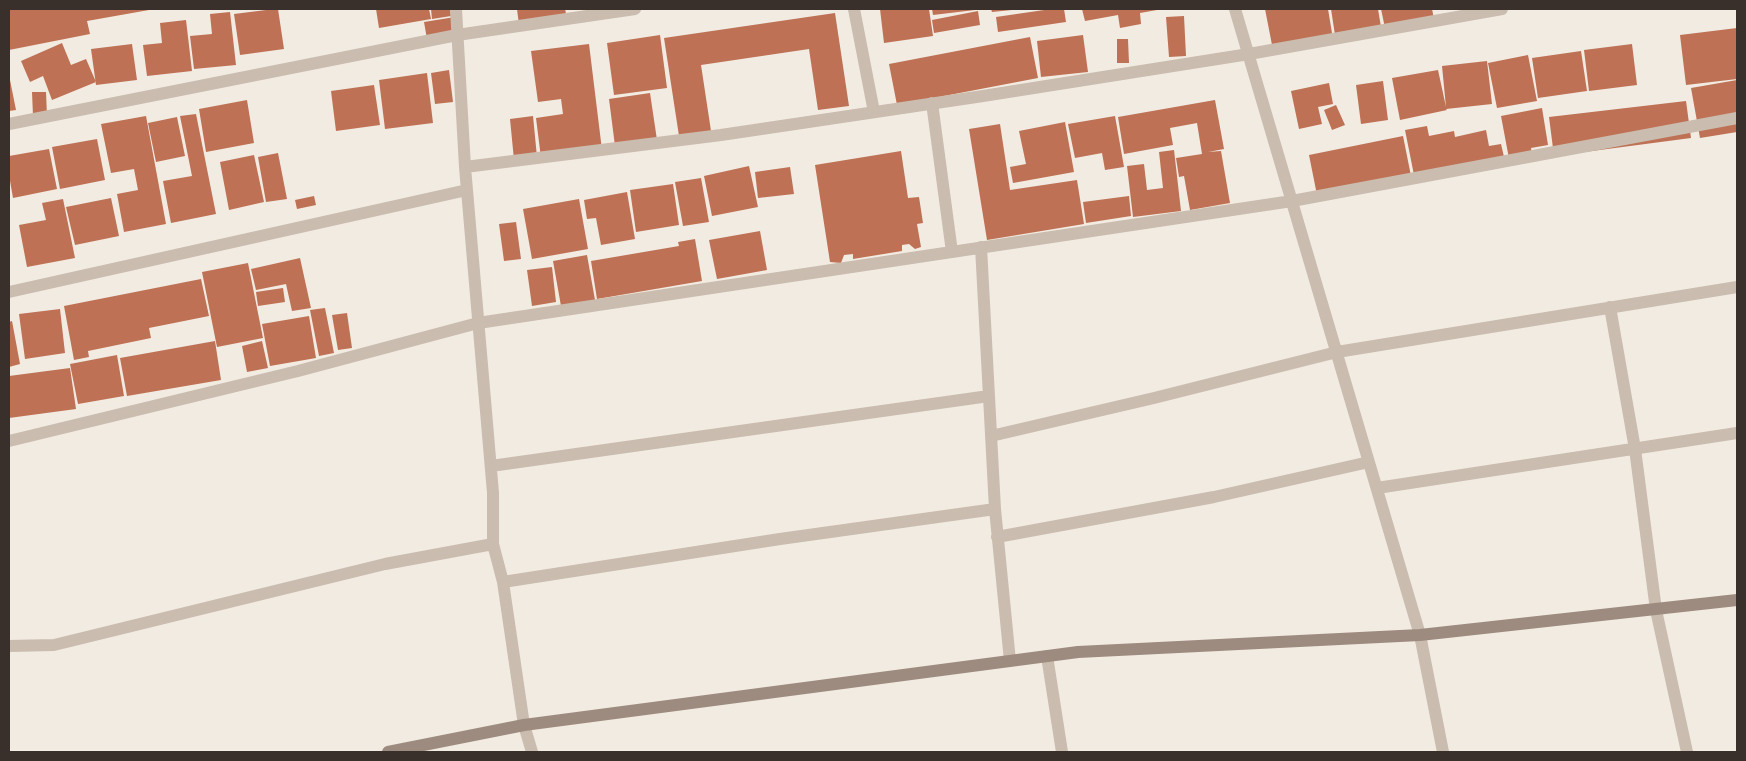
<!DOCTYPE html>
<style>
body{margin:0}
#map{position:relative;width:1746px;height:761px;overflow:hidden;background:#f2ebe2;font-family:Poppins,sans-serif}
canvas{display:block}
.frame{position:absolute;inset:0;border:10px solid #39302c;pointer-events:none}
</style>
<div id="map">
<canvas width="1746" height="761"></canvas>
<div class="frame"></div>
</div>
<script>
const context = document.querySelector('canvas').getContext('2d');
context.lineJoin = 'round';
function paint(path, color) { context.fillStyle = color; context.fill(path, 'evenodd'); }
const poly = rows => new Path2D(rows.map(r => 'M' + r).join(''));
function stroke(path, color, width, dash) { context.strokeStyle = color; context.lineWidth = width; context.lineCap = dash ? 'butt' : 'round'; context.setLineDash(dash || []); context.stroke(path); }
const building = poly([
 [9,9,45,9,45,10,54,9,149,10,87,21,90,34,9,50],
 [274,9,278,9,284,49,240,55,234,14],
 [376,9,429,9,431,19,379,28],
 [431,9,450,9,451,16,432,19],
 [517,9,565,9,567,18,519,25],
 [880,9,929,9,933,36,884,43],
 [932,9,975,9,975,10,933,15],
 [991,9,1012,9,1012,10,992,12],
 [1051,9,1064,9,1066,22,998,32,996,17],
 [1082,9,1157,9,1157,10,1140,13,1141,24,1120,28,1118,15,1085,21],
 [1265,9,1328,9,1333,39,1273,50],
 [1331,9,1378,9,1381,27,1335,35],
 [1381,9,1432,9,1434,19,1385,28],
 [978,11,980,25,934,33,932,20],
 [230,12,236,65,194,69,190,36,212,34,210,14],
 [835,13,849,106,818,110,809,49,701,65,711,131,679,136,664,38],
 [1184,16,1186,56,1169,57,1166,17],
 [455,17,457,35,427,39,424,22],
 [186,20,192,71,147,76,143,45,162,43,160,23],
 [1737,28,1737,79,1686,85,1680,35],
 [660,35,667,88,614,95,607,43],
 [1083,35,1088,72,1041,77,1037,41],
 [1030,37,1038,78,897,105,889,64],
 [1117,39,1128,39,1129,63,1117,63],
 [62,43,71,65,86,59,96,82,52,100,43,76,30,82,21,61],
 [132,44,137,80,96,85,91,49],
 [589,44,602,150,541,158,536,118,563,114,561,99,538,102,531,51],
 [1632,44,1637,85,1589,91,1584,50],
 [1581,51,1587,91,1538,98,1532,58],
 [1528,55,1537,101,1497,108,1488,63],
 [1487,61,1492,104,1446,109,1447,110,1400,120,1392,78,1438,70,1446,107,1442,66],
 [449,70,453,102,435,104,431,73],
 [427,73,433,123,385,129,379,80],
 [9,75,16,110,9,111],
 [1737,80,1737,132,1700,138,1691,88],
 [1383,81,1388,120,1361,124,1356,85],
 [1329,83,1333,104,1318,107,1322,124,1299,129,1291,91],
 [374,85,380,125,336,131,331,91],
 [32,92,46,92,47,116,33,116],
 [650,93,657,140,615,146,609,99],
 [247,100,254,143,206,152,199,109],
 [1215,100,1224,149,1208,152,1221,151,1230,203,1190,210,1184,176,1179,177,1176,158,1202,154,1197,123,1170,128,1173,145,1124,154,1118,117],
 [1686,101,1691,138,1554,156,1549,117],
 [1336,105,1345,125,1332,130,1324,110],
 [1542,108,1548,145,1531,148,1533,160,1510,164,1501,116],
 [196,114,216,214,171,223,163,181,192,176,180,116],
 [146,116,166,224,124,232,117,194,138,190,134,169,111,173,101,124],
 [533,116,537,157,514,160,510,119],
 [1115,116,1124,167,1105,170,1102,153,1075,158,1068,124],
 [177,117,185,156,156,162,148,123],
 [1065,122,1074,172,1013,183,1010,167,1026,164,1019,131],
 [1000,124,1010,190,1077,180,1084,224,987,240,969,129],
 [1427,126,1429,136,1454,131,1455,137,1486,130,1489,146,1501,144,1505,161,1415,180,1405,130],
 [1403,136,1411,176,1317,195,1309,155],
 [97,139,105,180,60,189,52,147],
 [49,149,57,189,13,198,9,175,9,156],
 [1174,150,1181,211,1133,217,1127,166,1144,164,1147,190,1163,188,1159,152],
 [901,151,908,198,919,197,923,223,917,224,921,247,915,249,909,244,902,245,902,251,853,259,853,254,844,255,841,263,830,262,815,165],
 [278,153,287,199,266,202,258,157],
 [254,155,264,202,229,210,220,162],
 [749,166,758,207,712,216,704,176],
 [790,167,794,194,758,198,755,172],
 [701,178,709,222,683,226,675,182],
 [673,184,679,225,636,232,630,190],
 [627,192,635,239,601,245,596,218,587,219,584,200],
 [314,196,316,205,297,209,295,200],
 [1129,196,1131,216,1086,223,1083,202],
 [111,198,119,236,75,245,66,207],
 [63,199,75,258,27,267,19,225,46,220,42,203],
 [579,199,588,249,532,259,523,209],
 [516,222,521,259,504,261,499,224],
 [760,231,767,270,717,279,709,240],
 [695,239,702,281,597,299,591,261,679,246,678,242],
 [587,255,595,300,561,306,553,261],
 [300,258,311,308,292,311,286,284,256,290,251,269],
 [248,263,263,338,217,347,202,272],
 [552,267,556,302,532,306,527,270],
 [201,279,209,316,149,328,151,338,88,351,89,357,74,360,64,306],
 [283,288,285,302,258,306,256,292],
 [325,308,334,353,319,356,310,310],
 [60,309,65,353,25,359,19,314],
 [347,313,352,348,338,350,332,315],
 [309,316,316,358,270,366,262,324],
 [12,321,20,364,9,367,9,322],
 [215,341,221,380,127,396,120,358],
 [262,341,268,368,247,372,242,346],
 [117,355,124,396,78,404,70,364],
 [70,368,76,409,9,418,9,376]
]);
const minor = poly([
 [456,9,465,167,493,493,493,544,503,582,524,725,532,752],
 [854,9,874,112],
 [1235,9,1420,635,1443,752],
 [932,103,952,252],
 [9,124,457,35,635,9],
 [465,167,721,135,983,96,1249,54,1502,9],
 [981,247,995,509,1010,661],
 [9,292,467,190],
 [1610,307,1635,449,1656,610,1687,752],
 [991,436,1154,398,1337,352,1737,287],
 [9,441,298,371,478,323,1292,201,1737,118],
 [491,466,989,396],
 [1377,488,1737,433],
 [997,537,1214,497,1369,462],
 [503,582,780,539,995,509],
 [9,646,54,645,385,564,493,544],
 [1047,656,1062,752]
]);
const secondary = poly([
 [388,752,524,725,1078,652,1420,635,1737,600]
]);
paint(building, '#be7154');
stroke(minor, '#cabcae', 12);
stroke(secondary, '#9e8b7f', 12);
</script>
